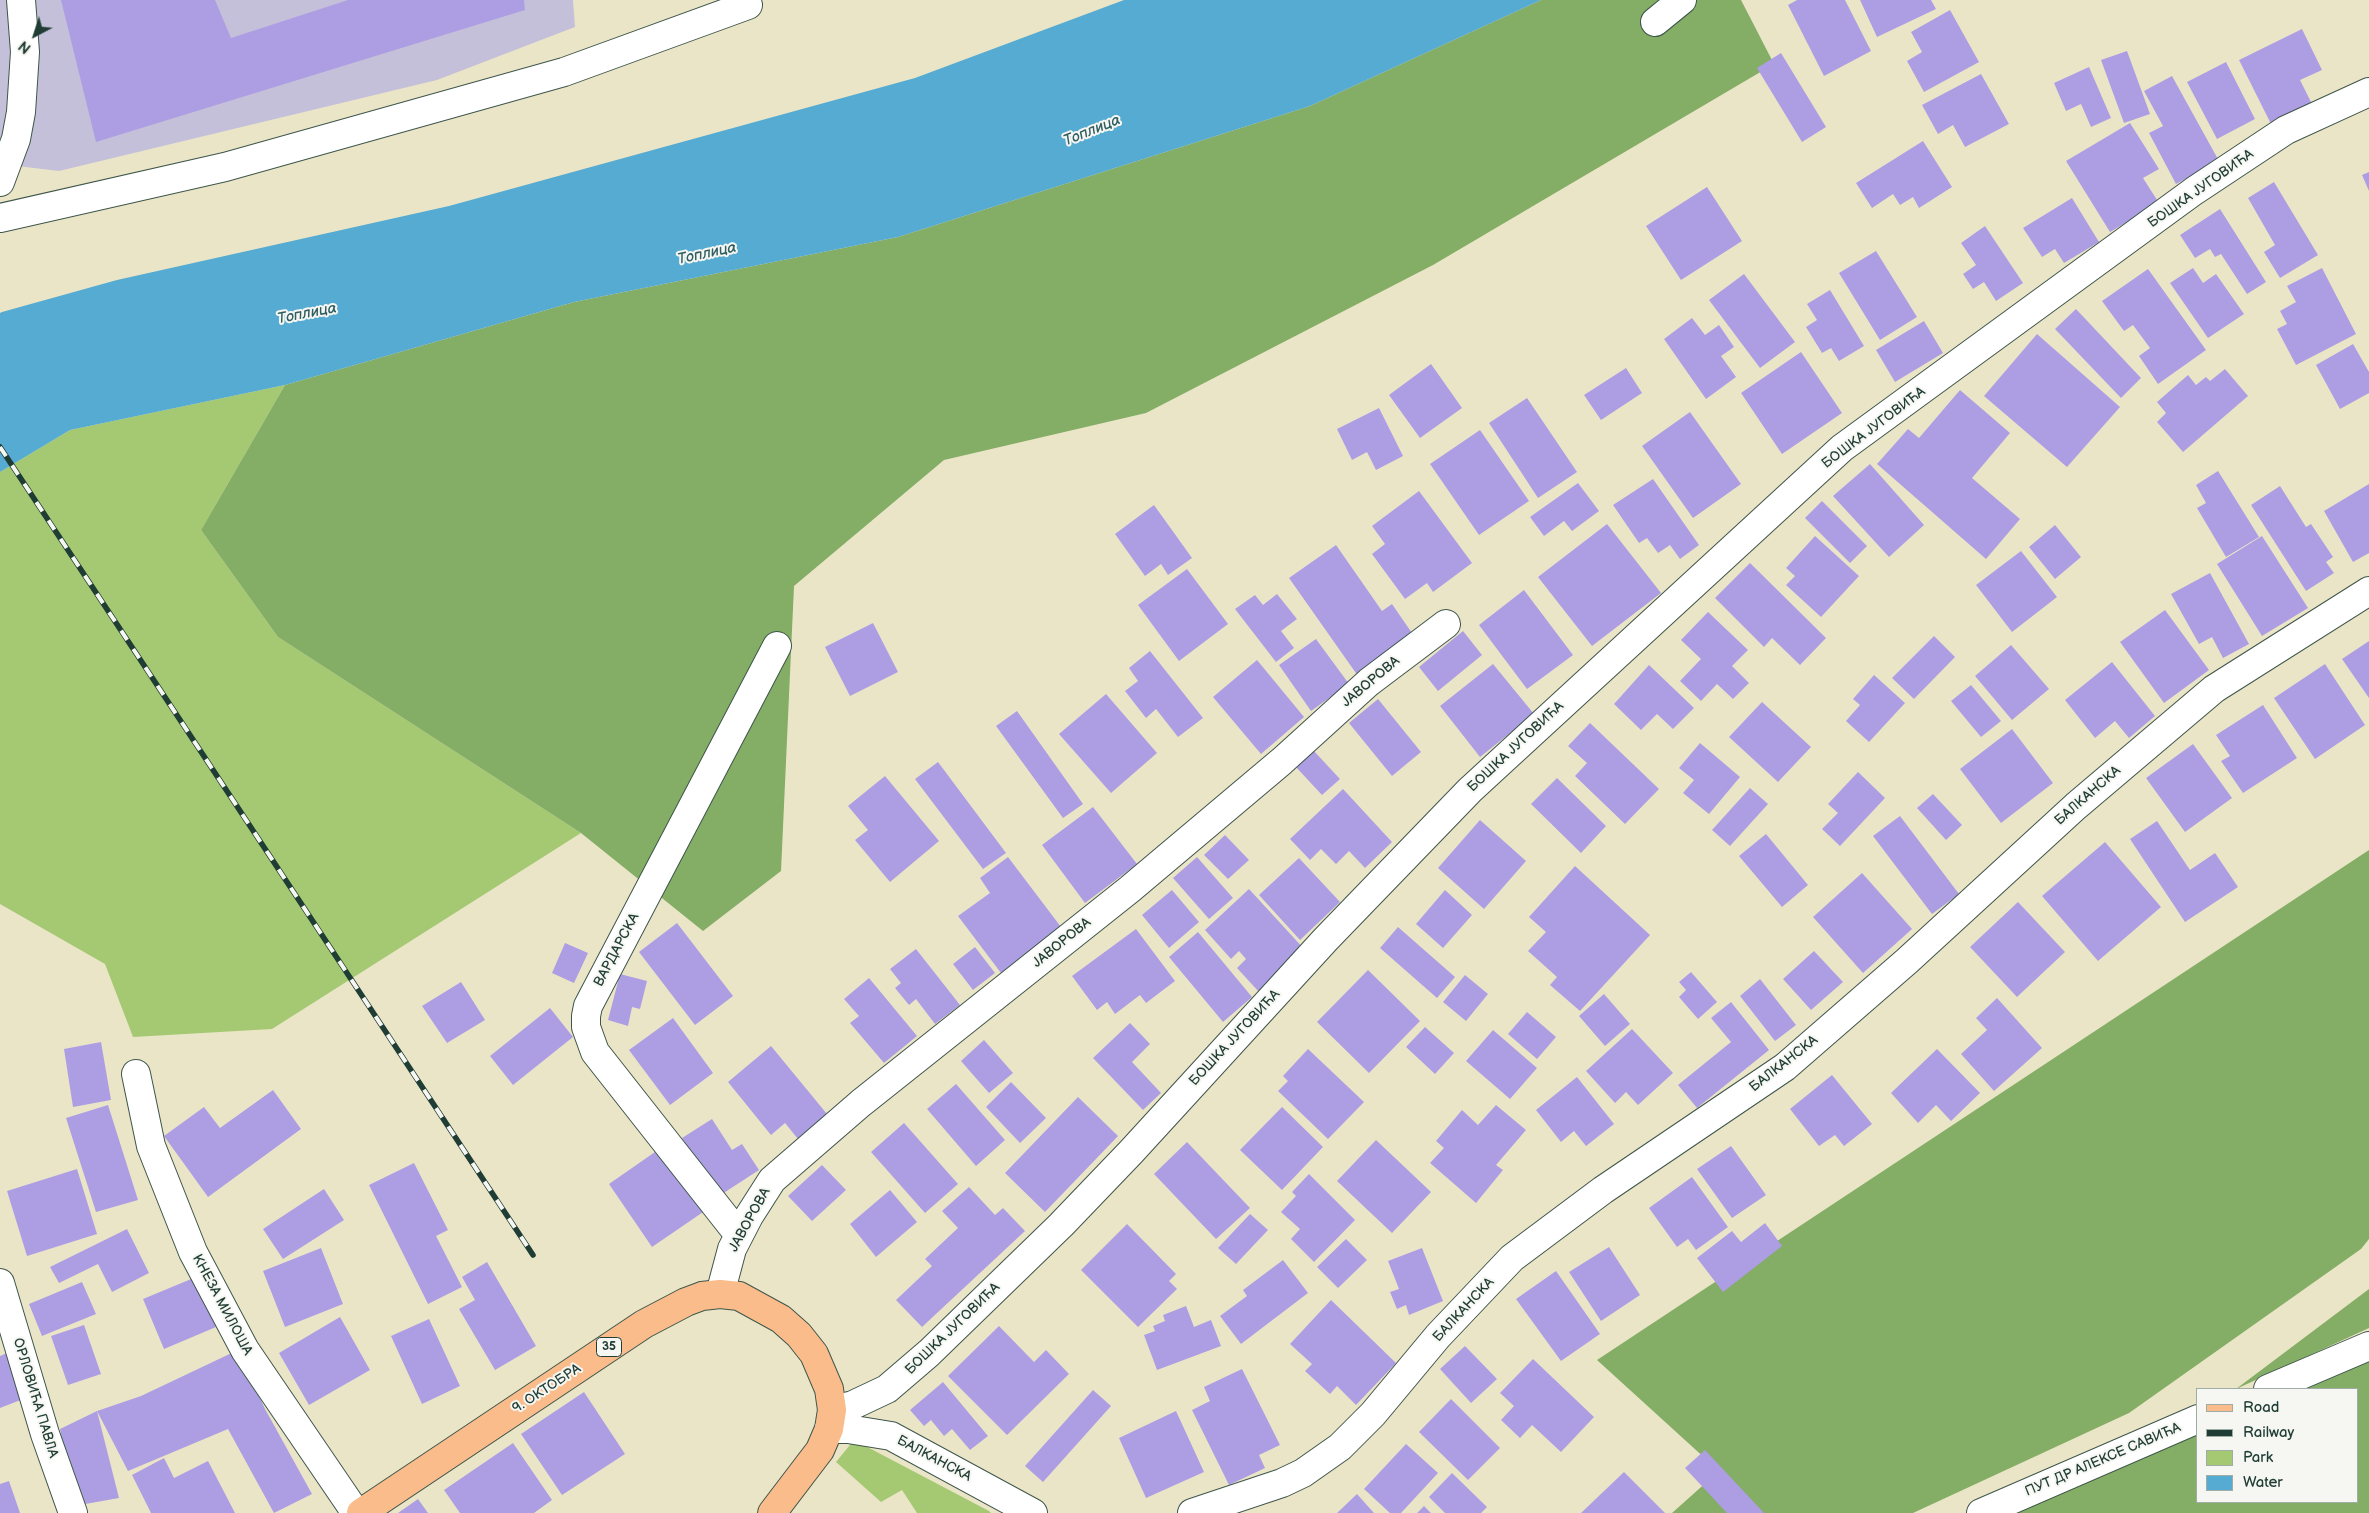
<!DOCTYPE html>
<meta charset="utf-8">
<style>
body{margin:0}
#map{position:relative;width:2369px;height:1513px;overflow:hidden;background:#ebe5c8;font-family:"Balsamiq Sans",sans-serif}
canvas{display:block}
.legend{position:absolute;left:2196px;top:1388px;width:162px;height:115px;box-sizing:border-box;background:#f6f6f2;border:1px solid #a0aca6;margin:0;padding:6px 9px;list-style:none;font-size:15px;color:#1f3d34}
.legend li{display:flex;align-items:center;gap:10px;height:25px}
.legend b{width:25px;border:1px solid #a0aca6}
.north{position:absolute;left:10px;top:10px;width:50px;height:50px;-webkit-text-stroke:4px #f6f6f2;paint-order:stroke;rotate:220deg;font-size:14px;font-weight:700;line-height:20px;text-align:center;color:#1f3d34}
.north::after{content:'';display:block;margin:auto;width:18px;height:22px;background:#1f3d34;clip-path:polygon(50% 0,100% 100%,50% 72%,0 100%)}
</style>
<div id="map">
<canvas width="2369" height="1513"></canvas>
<ul class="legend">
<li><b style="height:6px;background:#fabc8b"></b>Road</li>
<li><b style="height:6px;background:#1f3d34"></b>Railway</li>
<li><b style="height:14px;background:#a5c973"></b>Park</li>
<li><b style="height:14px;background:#55abd1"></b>Water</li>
</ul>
<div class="north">N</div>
</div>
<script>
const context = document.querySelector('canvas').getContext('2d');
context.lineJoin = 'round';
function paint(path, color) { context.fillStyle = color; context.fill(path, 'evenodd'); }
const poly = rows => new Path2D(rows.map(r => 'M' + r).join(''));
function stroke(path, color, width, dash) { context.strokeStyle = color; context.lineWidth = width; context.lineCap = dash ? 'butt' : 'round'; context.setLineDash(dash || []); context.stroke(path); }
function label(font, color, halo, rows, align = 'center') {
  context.font = font + ' "Balsamiq Sans",sans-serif'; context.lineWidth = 4; context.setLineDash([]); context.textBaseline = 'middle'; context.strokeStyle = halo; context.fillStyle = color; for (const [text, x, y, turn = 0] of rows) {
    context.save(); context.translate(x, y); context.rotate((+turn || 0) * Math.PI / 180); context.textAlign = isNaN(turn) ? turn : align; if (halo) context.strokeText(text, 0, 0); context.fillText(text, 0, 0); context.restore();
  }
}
const industrial = poly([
 [0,0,573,0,575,27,437,80,59,171,0,164]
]);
const green = poly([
 [285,385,201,530,278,637,581,833,272,1029,133,1037,105,964,0,904,0,472,70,430],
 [854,1440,989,1511,991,1513,917,1513,902,1490,881,1502,836,1462]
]);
const forest = poly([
 [1541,0,1741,0,1774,64,1433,265,1146,413,944,460,794,586,781,871,703,931,581,833,278,637,201,530,285,385,574,302,898,237,1310,106],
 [2369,850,2369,1239,2361,1249,2129,1413,1913,1513,1672,1513,1719,1471,1597,1360],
 [2369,1289,2369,1328,2236,1389],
 [2369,1360,2369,1513,2006,1513,2198,1432,2198,1502,2358,1502,2358,1389,2300,1389]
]);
const water = poly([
 [1124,0,1541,0,1310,106,898,237,574,302,285,385,70,430,0,472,0,313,2,312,117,280,449,206,915,78]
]);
const building = poly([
 [61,0,215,0,231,38,348,0,524,0,525,10,96,142],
 [1797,0,1845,0,1871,51,1824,76,1788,5],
 [1860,0,1931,0,1936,9,1877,37],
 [1950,10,1979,62,1924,92,1907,61,1922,52,1911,32],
 [2302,29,2322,70,2300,80,2312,104,2271,124,2239,60],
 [2127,51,2150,114,2124,123,2101,60],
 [1781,53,1826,127,1802,142,1757,68],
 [2226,62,2255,119,2217,139,2187,82],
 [2089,67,2111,118,2091,127,2081,104,2066,111,2054,83],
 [1981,74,2009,124,1965,147,1953,125,1938,134,1922,105],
 [2172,76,2219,161,2176,184,2149,133,2163,126,2144,91],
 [2130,123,2159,169,2143,178,2159,203,2110,232,2066,161],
 [1923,141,1952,187,1919,208,1913,197,1900,205,1893,194,1872,208,1856,183],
 [2369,172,2369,191,2362,175],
 [2274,182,2318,255,2280,278,2264,252,2275,245,2248,198],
 [1707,187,1742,241,1681,280,1646,226],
 [2072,198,2099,242,2064,263,2055,249,2042,257,2023,228],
 [2220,209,2266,282,2247,294,2221,254,2215,257,2210,249,2195,258,2180,235],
 [1985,226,2023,283,1996,301,1984,282,1973,289,1963,274,1976,265,1961,243],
 [1876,251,1917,317,1880,340,1839,273],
 [2193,268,2203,283,2216,274,2244,314,2208,338,2170,283],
 [2322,268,2356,334,2296,365,2277,329,2287,324,2280,311,2296,302,2287,286],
 [2148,269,2206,350,2158,384,2139,356,2150,348,2133,325,2124,331,2102,301],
 [1744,274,1795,342,1760,368,1709,300],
 [1830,290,1864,346,1839,361,1831,348,1822,353,1806,327,1817,320,1807,304],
 [2076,309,2141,378,2121,398,2055,329],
 [1692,318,1705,335,1719,325,1734,347,1721,356,1736,377,1706,399,1664,339],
 [1924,321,1943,353,1895,382,1876,350],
 [2037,334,2120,407,2067,467,1984,396],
 [2353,344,2369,372,2369,393,2340,409,2316,365],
 [1801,352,1842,413,1782,454,1741,393],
 [1431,364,1462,408,1420,438,1389,395],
 [1626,368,1642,393,1601,420,1584,395],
 [2225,369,2248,396,2183,452,2157,422,2166,413,2157,402,2188,375,2196,385,2206,377,2210,381],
 [1960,390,2010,433,1972,478,2020,519,1986,559,1877,464,1908,429,1919,438],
 [1527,398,1577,472,1538,498,1489,423],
 [1379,408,1403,456,1376,470,1367,452,1352,460,1337,429],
 [1690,412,1741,484,1693,518,1642,446],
 [1480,430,1529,501,1479,535,1430,464],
 [1870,464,1924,525,1889,557,1833,496],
 [2218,471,2259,537,2226,557,2197,508,2206,503,2196,485],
 [1653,479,1699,545,1680,559,1670,545,1658,553,1647,538,1639,543,1613,505],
 [1578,483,1599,511,1572,531,1564,521,1544,536,1530,517],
 [2369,484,2369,553,2353,562,2324,511],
 [2280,486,2306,527,2311,524,2333,557,2326,562,2334,573,2306,591,2251,505],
 [1419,491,1472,563,1433,592,1427,583,1405,599,1372,554,1385,544,1372,526],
 [1822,501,1867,546,1850,563,1805,518],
 [1154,505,1192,558,1168,575,1161,564,1145,576,1115,534],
 [1607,524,1661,593,1592,646,1538,577],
 [2055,525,2081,557,2055,579,2029,547],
 [1815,536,1859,576,1821,617,1786,585,1795,576,1786,568],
 [2262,536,2308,608,2262,636,2217,564],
 [1336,545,1382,611,1392,604,1414,636,1358,676,1289,578],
 [2021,551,2057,597,2012,632,1976,585],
 [1750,563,1826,638,1800,665,1772,638,1764,647,1715,598],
 [1187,569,1228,624,1179,661,1138,605],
 [2210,573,2249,644,2223,658,2212,637,2199,644,2171,594],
 [1524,590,1573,655,1527,689,1479,625],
 [1277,594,1297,619,1281,631,1294,648,1276,662,1235,609,1255,595,1263,605],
 [2165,610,2209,670,2164,703,2120,642],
 [1708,612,1748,650,1732,666,1749,683,1733,699,1717,684,1701,701,1680,681,1701,659,1681,640],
 [873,623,898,672,850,696,825,647],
 [1463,631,1482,655,1438,691,1419,667],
 [1934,636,1955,657,1914,699,1892,678],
 [1316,639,1349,684,1311,711,1279,665],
 [2369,641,2369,698,2342,659],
 [2011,645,2049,689,2012,720,1975,676],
 [1150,651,1203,718,1178,737,1156,709,1146,718,1125,691,1138,681,1129,668],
 [1257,660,1304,717,1261,754,1213,697],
 [2112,662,2155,716,2129,738,2115,721,2095,738,2065,700],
 [1493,664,1534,714,1480,757,1440,706],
 [2325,664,2365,725,2315,759,2274,698],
 [1649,665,1694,708,1673,729,1657,714,1641,730,1614,704],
 [1874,675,1905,703,1869,742,1846,721,1860,705,1853,699],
 [1971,685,2001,721,1981,737,1951,701],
 [1106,694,1157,753,1111,793,1059,734],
 [1378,699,1421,752,1392,776,1349,723],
 [1762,702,1811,747,1778,782,1729,737],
 [2263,705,2297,758,2243,793,2221,761,2230,756,2216,735],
 [1017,711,1083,804,1063,818,996,726],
 [1590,723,1659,789,1625,824,1575,776,1587,763,1568,746],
 [2012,729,2053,783,2001,823,1960,769],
 [1700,743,1740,777,1709,814,1683,793,1694,780,1679,768],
 [2193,744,2232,798,2185,832,2146,778],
 [1313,750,1340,779,1322,795,1295,766],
 [938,762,1006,853,983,869,915,779],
 [1858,772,1885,798,1840,846,1822,829,1838,813,1828,804],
 [885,776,939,841,890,882,855,840,868,830,848,806],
 [1557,778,1606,826,1581,853,1531,804],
 [1750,788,1768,804,1730,846,1712,830],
 [1343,789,1392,842,1365,868,1349,851,1336,864,1321,849,1310,860,1290,839],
 [1933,794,1962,825,1946,840,1917,808],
 [1093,807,1137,864,1085,903,1042,845],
 [1900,816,1959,894,1932,914,1873,836],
 [1480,820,1526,861,1484,909,1438,868],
 [2157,821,2190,870,2215,853,2238,887,2185,922,2130,839],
 [1766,834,1808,885,1782,907,1739,856],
 [1225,835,1249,860,1228,879,1204,855],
 [2105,842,2161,907,2098,961,2042,896],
 [1008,857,1061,927,1001,973,958,916,990,893,980,878],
 [1197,857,1233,898,1209,919,1173,878],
 [1299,858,1340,902,1300,940,1259,895],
 [1575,866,1650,935,1580,1011,1550,985,1557,977,1528,951,1546,932,1529,917],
 [1862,873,1912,929,1863,973,1813,917],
 [1249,889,1305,950,1259,992,1237,968,1246,959,1239,951,1231,959,1205,930],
 [1172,890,1199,922,1169,948,1142,915],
 [1445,890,1472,915,1443,948,1416,924],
 [2018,902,2065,952,2017,997,1970,947],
 [677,923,733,996,695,1025,639,952],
 [1398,927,1455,977,1437,998,1380,948],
 [1136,929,1175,981,1146,1003,1140,995,1115,1014,1107,1002,1097,1010,1072,976],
 [1198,932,1252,997,1223,1022,1169,957],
 [565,943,588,953,574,983,552,973],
 [975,947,995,973,973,990,953,964],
 [916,949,960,1005,935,1024,916,999,909,1005,895,988,901,983,890,969],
 [1814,951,1843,982,1811,1010,1783,979],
 [1368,970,1420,1021,1369,1073,1317,1022],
 [1691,972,1717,1002,1698,1019,1679,997,1686,990,1679,982],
 [620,974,647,981,640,1009,632,1007,628,1026,608,1020],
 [1465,975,1488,994,1466,1021,1443,1002],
 [869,978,917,1036,884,1063,850,1023,859,1016,844,999],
 [1760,979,1796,1025,1775,1041,1740,996],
 [461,982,485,1020,447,1043,422,1006],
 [1604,994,1630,1024,1605,1046,1579,1016],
 [1997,998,2042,1048,1994,1091,1961,1054,1987,1030,1976,1018],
 [1731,1002,1769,1050,1697,1108,1678,1085,1731,1042,1711,1018],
 [550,1008,573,1037,513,1085,490,1056],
 [1527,1012,1556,1037,1537,1059,1508,1034],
 [673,1018,713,1073,670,1105,629,1050],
 [1130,1023,1150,1044,1132,1062,1161,1093,1143,1110,1093,1058],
 [1425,1027,1454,1053,1435,1074,1406,1047],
 [1632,1029,1673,1073,1638,1105,1626,1092,1615,1103,1586,1071],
 [1493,1030,1537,1068,1510,1099,1466,1061],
 [984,1040,1013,1073,989,1093,961,1061],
 [101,1042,111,1100,73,1107,64,1049],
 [771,1046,827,1114,798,1139,785,1123,771,1135,728,1082],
 [1308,1049,1364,1102,1328,1139,1278,1091,1288,1081,1283,1076],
 [1937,1049,1980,1093,1951,1121,1936,1105,1918,1123,1891,1093],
 [1832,1075,1872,1124,1844,1146,1835,1135,1819,1146,1790,1109],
 [1577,1077,1614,1124,1586,1146,1574,1131,1561,1142,1536,1110],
 [1011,1082,1046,1118,1020,1143,986,1107],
 [956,1084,1005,1140,976,1166,927,1109],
 [273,1090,301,1129,208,1197,164,1136,204,1107,220,1128],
 [1078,1097,1118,1136,1045,1212,1005,1173],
 [108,1105,138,1200,96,1212,66,1118],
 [1496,1105,1526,1130,1496,1165,1503,1170,1476,1203,1430,1163,1444,1148,1436,1141,1462,1110,1478,1125],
 [1282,1107,1323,1147,1282,1190,1240,1150],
 [712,1119,732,1150,742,1144,759,1170,719,1196,682,1138],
 [904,1123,958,1184,925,1213,871,1152],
 [1376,1140,1431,1192,1392,1233,1337,1181],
 [1187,1142,1250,1208,1216,1239,1154,1174],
 [665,1145,709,1208,652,1247,609,1184],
 [1731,1146,1766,1195,1732,1218,1697,1169],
 [414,1163,448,1230,436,1236,462,1287,428,1304,369,1185],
 [822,1165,846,1190,812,1221,788,1196],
 [77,1169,97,1234,27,1256,7,1191],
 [1309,1174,1355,1220,1314,1262,1291,1239,1300,1229,1281,1212,1296,1196,1292,1192],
 [1692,1177,1728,1227,1696,1250,1688,1239,1677,1247,1649,1208],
 [969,1187,995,1215,1003,1208,1025,1231,922,1327,896,1300,932,1266,925,1259,958,1228,942,1211],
 [324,1189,344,1220,283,1259,263,1229],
 [890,1190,917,1222,876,1257,850,1224],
 [1250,1214,1268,1230,1236,1264,1218,1248],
 [1765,1223,1782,1246,1723,1292,1697,1258,1732,1231,1741,1242],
 [1127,1224,1176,1274,1169,1281,1177,1289,1138,1327,1081,1270],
 [127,1229,149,1273,112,1292,98,1264,59,1283,50,1267],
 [1346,1239,1367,1260,1338,1288,1317,1267],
 [1609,1247,1640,1295,1601,1321,1569,1272],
 [321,1248,343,1304,285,1327,263,1271],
 [1422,1248,1443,1301,1409,1315,1406,1305,1397,1309,1390,1292,1399,1289,1388,1261],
 [1283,1260,1308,1293,1241,1344,1220,1316,1247,1296,1243,1290],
 [487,1262,536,1346,495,1370,459,1309,475,1300,462,1277],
 [1556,1271,1600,1334,1561,1361,1516,1299],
 [196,1277,216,1327,164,1349,143,1299],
 [82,1282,96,1314,42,1336,29,1304],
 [1331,1300,1396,1363,1356,1405,1337,1386,1330,1394,1305,1371,1312,1364,1290,1344],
 [1186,1306,1194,1327,1211,1320,1221,1346,1157,1370,1144,1335,1155,1331,1153,1326,1165,1321,1163,1315],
 [340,1317,370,1370,309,1405,279,1353],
 [429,1319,460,1386,422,1404,391,1336],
 [84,1325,101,1374,68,1385,51,1336],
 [999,1326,1034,1362,1046,1350,1069,1374,1007,1435,948,1376],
 [1465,1346,1497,1379,1471,1403,1440,1369],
 [238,1350,265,1409,312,1494,274,1513,228,1429,128,1471,97,1411,119,1498,74,1506,60,1429,97,1411,141,1396],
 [12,1351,31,1396,0,1408,0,1356],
 [1533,1359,1594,1417,1561,1452,1532,1425,1520,1438,1501,1420,1514,1406,1500,1393],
 [1242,1369,1280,1445,1259,1455,1265,1468,1229,1485,1192,1410,1210,1401,1204,1387],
 [943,1382,988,1436,970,1450,952,1429,944,1436,931,1420,924,1426,910,1410],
 [1093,1390,1111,1406,1043,1482,1025,1466],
 [584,1392,625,1454,562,1495,521,1434],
 [1451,1399,1500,1448,1468,1480,1419,1432],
 [1176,1411,1204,1472,1146,1498,1119,1438],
 [513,1443,552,1500,534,1513,460,1513,444,1490],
 [1406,1444,1438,1473,1401,1513,1390,1513,1364,1489],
 [1705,1450,1764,1513,1727,1513,1685,1468],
 [164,1458,174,1478,208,1461,235,1513,151,1513,132,1475],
 [1624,1472,1665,1513,1581,1513],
 [1452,1473,1487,1507,1481,1513,1445,1513,1429,1497],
 [9,1481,20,1513,0,1513,0,1484],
 [1357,1494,1374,1513,1337,1513],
 [418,1499,428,1513,398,1513],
 [1424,1506,1431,1513,1417,1513]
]);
const minor = poly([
 [1655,22,1682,0],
 [0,182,16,139,21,112,25,52,21,0],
 [0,218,225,167,564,72,748,5],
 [136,1074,151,1146,193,1252,245,1350,356,1513],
 [739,1235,595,1052,586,1027,586,1016,588,1006,777,646],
 [0,1283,45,1434,73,1513],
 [720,1294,732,1249,749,1216,772,1180,861,1103,1130,889,1282,761,1369,682,1446,624],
 [2268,1389,2369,1346],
 [832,1410,853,1405,887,1389,929,1353,1061,1225,1131,1152,1326,939,1470,790,1842,448,2194,191,2286,130,2369,92],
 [829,1429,848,1429,891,1436,1033,1513],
 [1192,1513,1282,1483,1303,1473,1340,1447,1373,1414,1438,1336,1512,1258,1603,1190,1785,1067,1907,961,2076,806,2214,689,2369,591],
 [1981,1513,2198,1419]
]);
const major = poly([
 [361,1513,644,1324,686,1302,702,1296,720,1294,739,1296,781,1319,799,1335,814,1354,829,1389,832,1410,829,1429,820,1450,772,1513]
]);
const rail = poly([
 [0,447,533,1255]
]);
const shields = [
 [609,1347,25]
];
const shieldNames = [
 ["35",609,1347]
];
const streetNames = [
 ["БОШКА ЈУГОВИЋА",2201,189,-35],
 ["БОШКА ЈУГОВИЋА",1874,428,-37],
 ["ЈАВОРОВА",1371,682,-40],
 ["БОШКА ЈУГОВИЋА",1516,747,-43],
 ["БАЛКАНСКА",2088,796,-41],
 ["ЈАВОРОВА",1062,943,-39],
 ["ВАРДАРСКА",617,950,-62],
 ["БОШКА ЈУГОВИЋА",1235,1038,-47],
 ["БАЛКАНСКА",1784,1064,-38],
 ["ЈАВОРОВА",750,1220,-61],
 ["КНЕЗА МИЛОША",222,1305,62],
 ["БАЛКАНСКА",1464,1310,-47],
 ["БОШКА ЈУГОВИЋА",953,1329,-44],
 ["9. ОКТОБРА",547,1389,-33],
 ["ОРЛОВИЋА ПАВЛА",35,1398,73],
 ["БАЛКАНСКА",934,1459,28],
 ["ПУТ ДР АЛЕКСЕ САВИЋА",2103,1460,-23]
];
const waterNames = [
 ["Топлица",1092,131,-22],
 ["Топлица",707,254,-12],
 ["Топлица",307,314,-11]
];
paint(industrial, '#c5c0da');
paint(green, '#a5c973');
paint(forest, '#84ad65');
paint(water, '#55abd1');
paint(building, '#ad9ee3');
stroke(minor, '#3e564a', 30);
stroke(major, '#3e564a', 30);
stroke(minor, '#fff', 28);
stroke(major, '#fabc8b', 28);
stroke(rail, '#1f3d34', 5.5);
stroke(rail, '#f6f6f2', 4, [11]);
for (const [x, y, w] of shields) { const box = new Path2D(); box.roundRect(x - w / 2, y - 9.5, w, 19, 4); context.fillStyle = '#f6f6f2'; context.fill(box); stroke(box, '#1f3d34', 1); }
label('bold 12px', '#1f3d34', null, shieldNames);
label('14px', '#1f3d34', '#f6f6f2', streetNames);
label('italic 15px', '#2f5e63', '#f6f6f2', waterNames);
</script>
